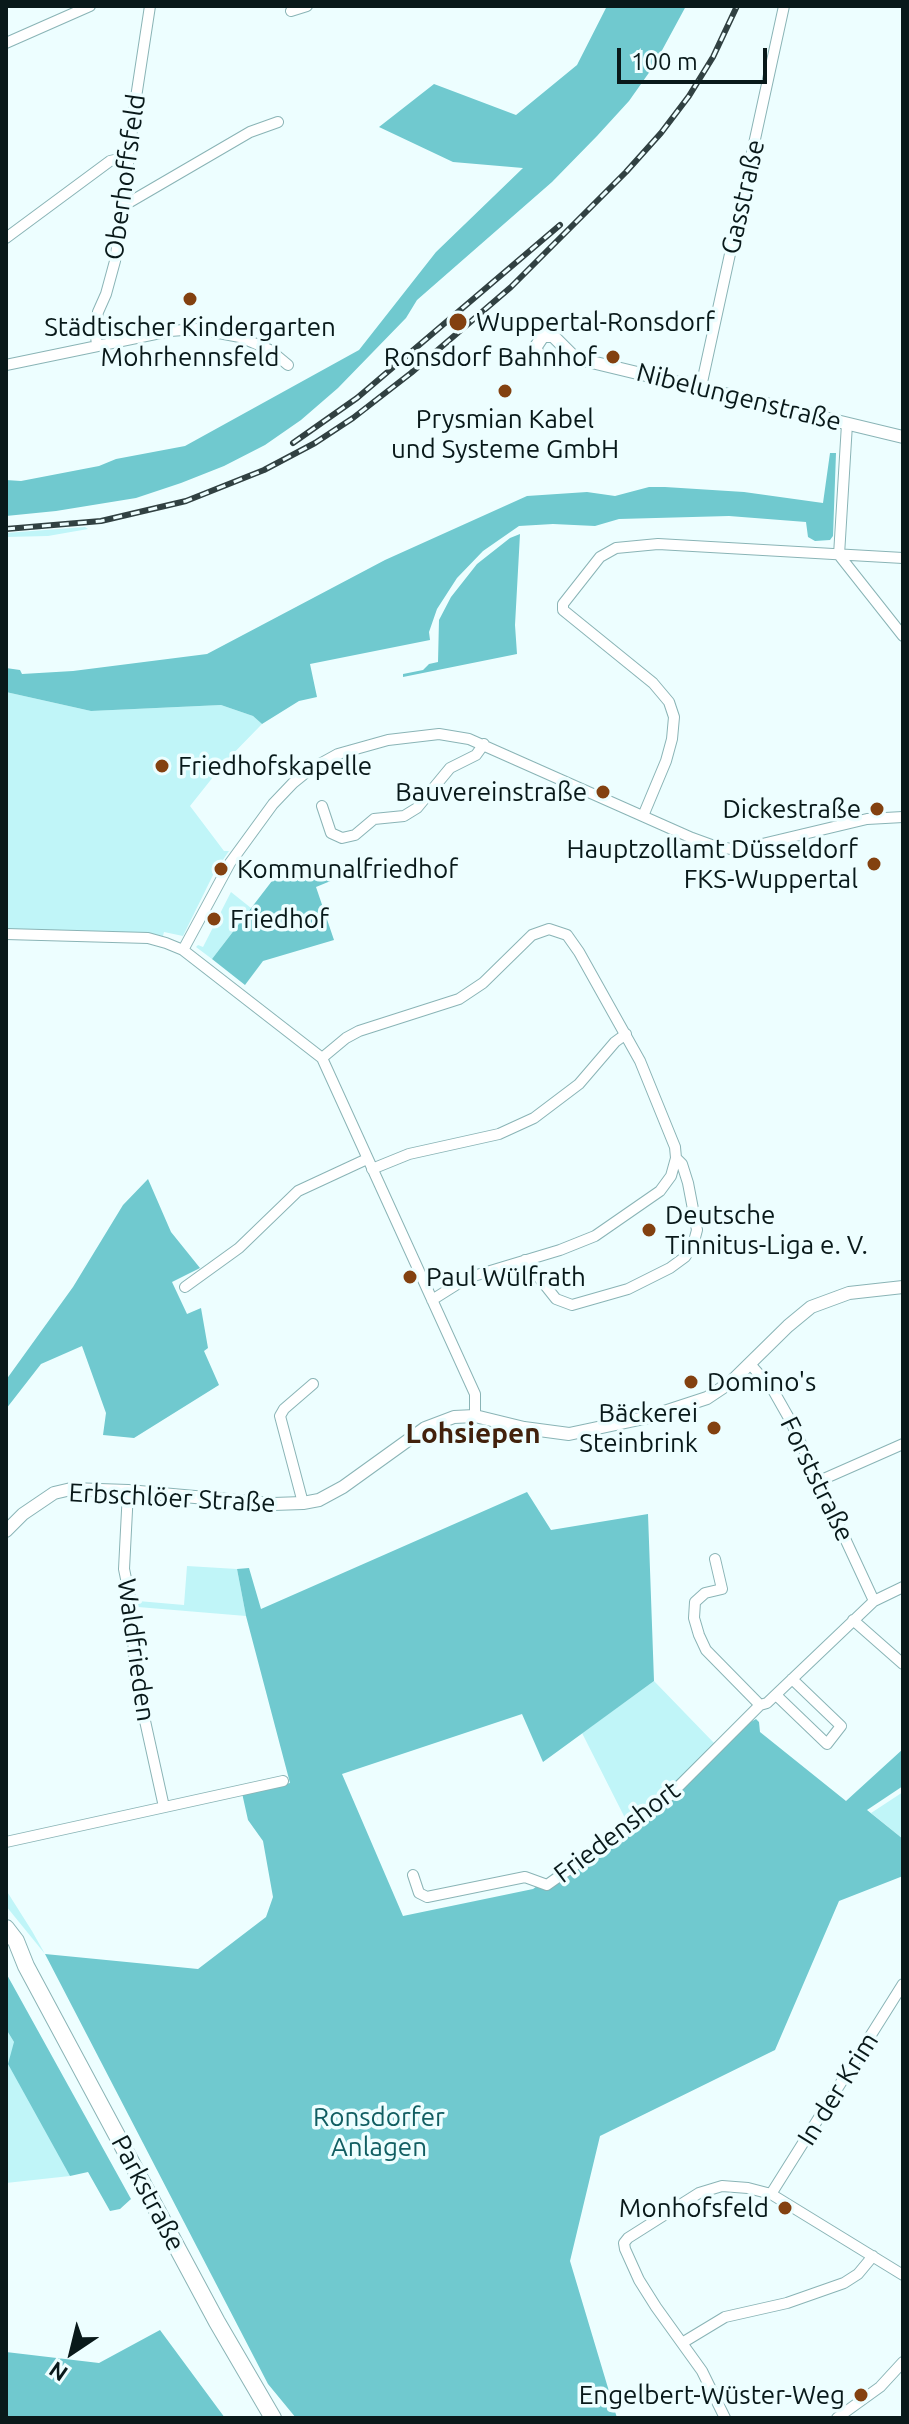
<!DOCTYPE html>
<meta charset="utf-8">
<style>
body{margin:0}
#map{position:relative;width:909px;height:2424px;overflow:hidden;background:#edfeff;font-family:Ubuntu,sans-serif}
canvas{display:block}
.frame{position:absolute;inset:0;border:8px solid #09191a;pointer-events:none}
.north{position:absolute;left:32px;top:2312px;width:80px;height:80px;-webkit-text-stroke:6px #edfeff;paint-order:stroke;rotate:215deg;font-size:22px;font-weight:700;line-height:32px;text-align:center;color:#09191a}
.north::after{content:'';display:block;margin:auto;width:28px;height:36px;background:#09191a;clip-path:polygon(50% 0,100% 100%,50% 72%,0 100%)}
.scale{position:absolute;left:617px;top:48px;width:150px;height:36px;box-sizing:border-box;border:4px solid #09191a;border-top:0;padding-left:10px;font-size:24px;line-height:28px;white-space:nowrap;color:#09191a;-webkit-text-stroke:6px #edfeff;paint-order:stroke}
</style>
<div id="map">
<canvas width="909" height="2424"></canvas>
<div class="frame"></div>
<div class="north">N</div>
<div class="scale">100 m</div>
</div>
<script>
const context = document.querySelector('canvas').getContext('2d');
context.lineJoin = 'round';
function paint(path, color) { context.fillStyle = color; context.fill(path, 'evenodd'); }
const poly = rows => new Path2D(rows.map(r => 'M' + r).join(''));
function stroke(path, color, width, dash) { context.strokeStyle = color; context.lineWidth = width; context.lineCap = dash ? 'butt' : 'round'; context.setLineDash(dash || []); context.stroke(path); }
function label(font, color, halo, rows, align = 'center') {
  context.font = font + ' Ubuntu,sans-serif'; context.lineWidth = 7; context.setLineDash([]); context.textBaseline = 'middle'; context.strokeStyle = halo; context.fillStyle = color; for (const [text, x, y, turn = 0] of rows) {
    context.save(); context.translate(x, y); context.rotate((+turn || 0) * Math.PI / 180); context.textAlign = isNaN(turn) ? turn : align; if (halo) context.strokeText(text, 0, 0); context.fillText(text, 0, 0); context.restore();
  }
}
const green = poly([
 [85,527,88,529,48,536,6,537,6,533],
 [6,692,91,711,221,705,253,716,262,724,225,762,190,806,224,851,229,851,214,873,183,936,164,932,163,936,6,929],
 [231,892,251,908,212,959,196,947,198,945,203,947],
 [187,1566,237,1569,246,1616,138,1607,138,1601,184,1605],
 [654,1681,714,1743,653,1803,627,1822,582,1733],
 [903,1792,903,1839,871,1813],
 [6,1890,32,1931,45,1954,6,1906],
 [6,2029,14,2042,70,2176,6,2183]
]);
const forest = poly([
 [607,6,686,6,653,67,629,101,597,136,552,182,417,300,406,318,338,388,301,420,265,445,224,466,181,483,136,498,56,511,6,516,6,480,21,481,99,466,116,459,185,446,359,350,436,252,523,168,453,162,379,127,434,84,516,115,577,65],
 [830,453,836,453,833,536,830,540,815,541,808,537,806,522,729,516,619,519,595,526,553,524,519,526,483,551,457,578,437,609,429,632,430,640,310,664,317,697,299,701,262,724,253,716,221,705,91,711,6,692,6,668,20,670,22,674,73,671,207,654,385,560,527,496,587,492,615,496,649,487,665,487,744,492,823,503],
 [520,534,515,625,517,654,403,677,403,674,423,670,429,664,438,662,439,620,451,597,477,564,510,538],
 [285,864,298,873,338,873,333,880,316,887,334,940,263,961,245,985,212,959],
 [148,1179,171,1232,200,1268,172,1282,187,1314,201,1308,208,1348,204,1351,219,1385,134,1438,103,1435,106,1413,82,1346,41,1364,6,1409,6,1380,73,1287,123,1205],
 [527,1492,551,1530,648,1514,654,1681,543,1762,522,1714,342,1774,403,1916,533,1889,653,1803,714,1743,756,1719,759,1722,760,1732,846,1801,903,1749,903,1786,867,1810,903,1839,903,1876,839,1901,775,2050,600,2136,570,2261,617,2418,296,2418,268,2384,45,1954,198,1969,266,1917,273,1897,263,1841,248,1820,242,1793,290,1783,246,1616,237,1569,249,1568,261,1609],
 [6,1973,131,2199,120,2209,110,2211,88,2172,70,2176,8,2064,14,2042,6,2029],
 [160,2330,225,2418,6,2418,6,2352,99,2363]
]);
const minor = poly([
 [291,11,307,6],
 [6,43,90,6],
 [123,206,250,132,278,122],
 [6,238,110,161,128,157],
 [97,345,95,328,98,312,106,294,115,261,123,206,135,104,150,6],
 [6,365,170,331,197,329,240,337,270,350,288,365],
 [701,387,784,6],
 [847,424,839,555,903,636],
 [322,806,331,833,342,838,355,835,374,819,404,816,417,808,450,768,476,755,484,744],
 [643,816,666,761,672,739,674,717,669,702,653,683,563,610,563,604,600,557,616,548,658,544,903,558],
 [6,934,148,938,166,943,183,950,322,1058,475,1394,475,1416],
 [183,950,230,863,273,804,293,783,309,770,338,754,388,740,439,734,469,739,692,838,714,846,737,850,867,819,903,817],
 [322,1058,346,1038,359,1031,459,999,483,983,532,935,549,929,567,935,579,952,640,1061,675,1147,676,1158,671,1176,660,1191,595,1236,560,1250,467,1278,432,1300],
 [372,1169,409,1154,499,1134,534,1118,579,1084,615,1042,626,1034],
 [525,1260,556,1299,572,1305,628,1289,670,1268,685,1257,693,1245,697,1230,688,1183,682,1164,676,1158],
 [185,1287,239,1248,298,1191,367,1159],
 [750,1364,773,1390,790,1420,874,1601],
 [819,1481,903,1444],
 [128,1491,124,1569,130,1598,136,1680,164,1807],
 [303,1503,280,1416,284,1409,313,1384],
 [715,1559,722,1589,705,1593,695,1602,694,1618,699,1635,706,1650,760,1705],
 [853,1620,903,1664],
 [776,1695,827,1744,841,1726,792,1679],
 [6,1842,283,1781],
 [413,1875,419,1893,427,1897,525,1877,547,1885,660,1805,760,1705,767,1703,874,1601,903,1587],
 [771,2194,903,1984],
 [682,2343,725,2317,787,2303,844,2283,858,2274,873,2256],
 [725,2418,702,2371,656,2307,639,2280,625,2249,624,2243,628,2238,699,2193,722,2186,748,2188,771,2194,903,2275],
 [837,2418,880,2387,903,2362]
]);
const tertiary = poly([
 [575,358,553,336,543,336,535,348,541,358,575,358,600,364,903,437],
 [6,1531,23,1514,54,1493,71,1489,128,1491,273,1504,303,1503,319,1500,343,1487,425,1428,454,1417,475,1416,524,1428,569,1434,649,1417,707,1398,731,1382,788,1326,811,1307,849,1293,903,1287]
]);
const primary = poly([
 [6,1928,16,1941,26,1966,217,2322,273,2418]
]);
const rail = poly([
 [293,443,357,398,560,225],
 [6,529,101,521,186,501,264,470,315,443,353,418,411,373,511,287,626,172,661,133,689,96,713,57,737,6]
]);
const markers = [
 [190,299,8,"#834110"],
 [458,322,10,"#834110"],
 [613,357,8,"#834110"],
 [505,391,8,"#834110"],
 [162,766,8,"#834110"],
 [603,792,8,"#834110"],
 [877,809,8,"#834110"],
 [874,864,8,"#834110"],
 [221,869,8,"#834110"],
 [214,919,8,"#834110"],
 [649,1230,8,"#834110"],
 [410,1277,8,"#834110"],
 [691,1382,8,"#834110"],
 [714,1428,8,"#834110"],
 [785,2208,8,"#834110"],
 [861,2395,8,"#834110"]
];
const streetNames = [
 ["Oberhoffsfeld",125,177,-82],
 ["Gasstraße",743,197,-77],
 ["Nibelungenstraße",739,397,14],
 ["Forststraße",817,1479,64],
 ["Erbschlöer Straße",172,1498,3],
 ["Waldfrieden",136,1650,82],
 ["Friedenshort",617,1832,-37],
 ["In der Krim",838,2089,-58],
 ["Parkstraße",148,2193,62]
];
const poiNames = [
 ["Wuppertal-Ronsdorf",476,322],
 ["Städtischer Kindergarten",190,327,"center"],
 ["Mohrhennsfeld",190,357,"center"],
 ["Ronsdorf Bahnhof",597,357,"right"],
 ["Prysmian Kabel",505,419,"center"],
 ["und Systeme GmbH",505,449,"center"],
 ["Friedhofskapelle",178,766],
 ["Bauvereinstraße",587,792,"right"],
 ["Dickestraße",861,809,"right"],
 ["Hauptzollamt Düsseldorf",858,849,"right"],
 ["FKS-Wuppertal",858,879,"right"],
 ["Kommunalfriedhof",237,869],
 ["Friedhof",230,919],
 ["Deutsche",665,1215],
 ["Tinnitus-Liga e. V.",665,1245],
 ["Paul Wülfrath",426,1277],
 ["Domino's",707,1382],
 ["Bäckerei",698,1413,"right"],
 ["Steinbrink",698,1443,"right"],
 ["Monhofsfeld",769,2208,"right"],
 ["Engelbert-Wüster-Weg",845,2395,"right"]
];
const parkNames = [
 ["Ronsdorfer",379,2117],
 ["Anlagen",379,2147]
];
const neighbourhoodNames = [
 ["Lohsiepen",473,1434]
];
paint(green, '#c0f5f8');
paint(forest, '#70c9cf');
stroke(minor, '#8ab4b6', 12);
stroke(tertiary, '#8ab4b6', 14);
stroke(primary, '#8ab4b6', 18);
stroke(minor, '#fff', 10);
stroke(tertiary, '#fff', 12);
stroke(primary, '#fff', 16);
stroke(rail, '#314142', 6);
stroke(rail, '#edfeff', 3, [9]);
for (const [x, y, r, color] of markers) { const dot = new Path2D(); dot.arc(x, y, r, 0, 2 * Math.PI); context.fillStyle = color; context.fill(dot); stroke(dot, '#edfeff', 3); }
label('26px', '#09191a', '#edfeff', streetNames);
label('26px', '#09191a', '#edfeff', poiNames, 'left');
label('26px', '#115e62', '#edfeff', parkNames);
label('bold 28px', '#42210c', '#edfeff', neighbourhoodNames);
</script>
